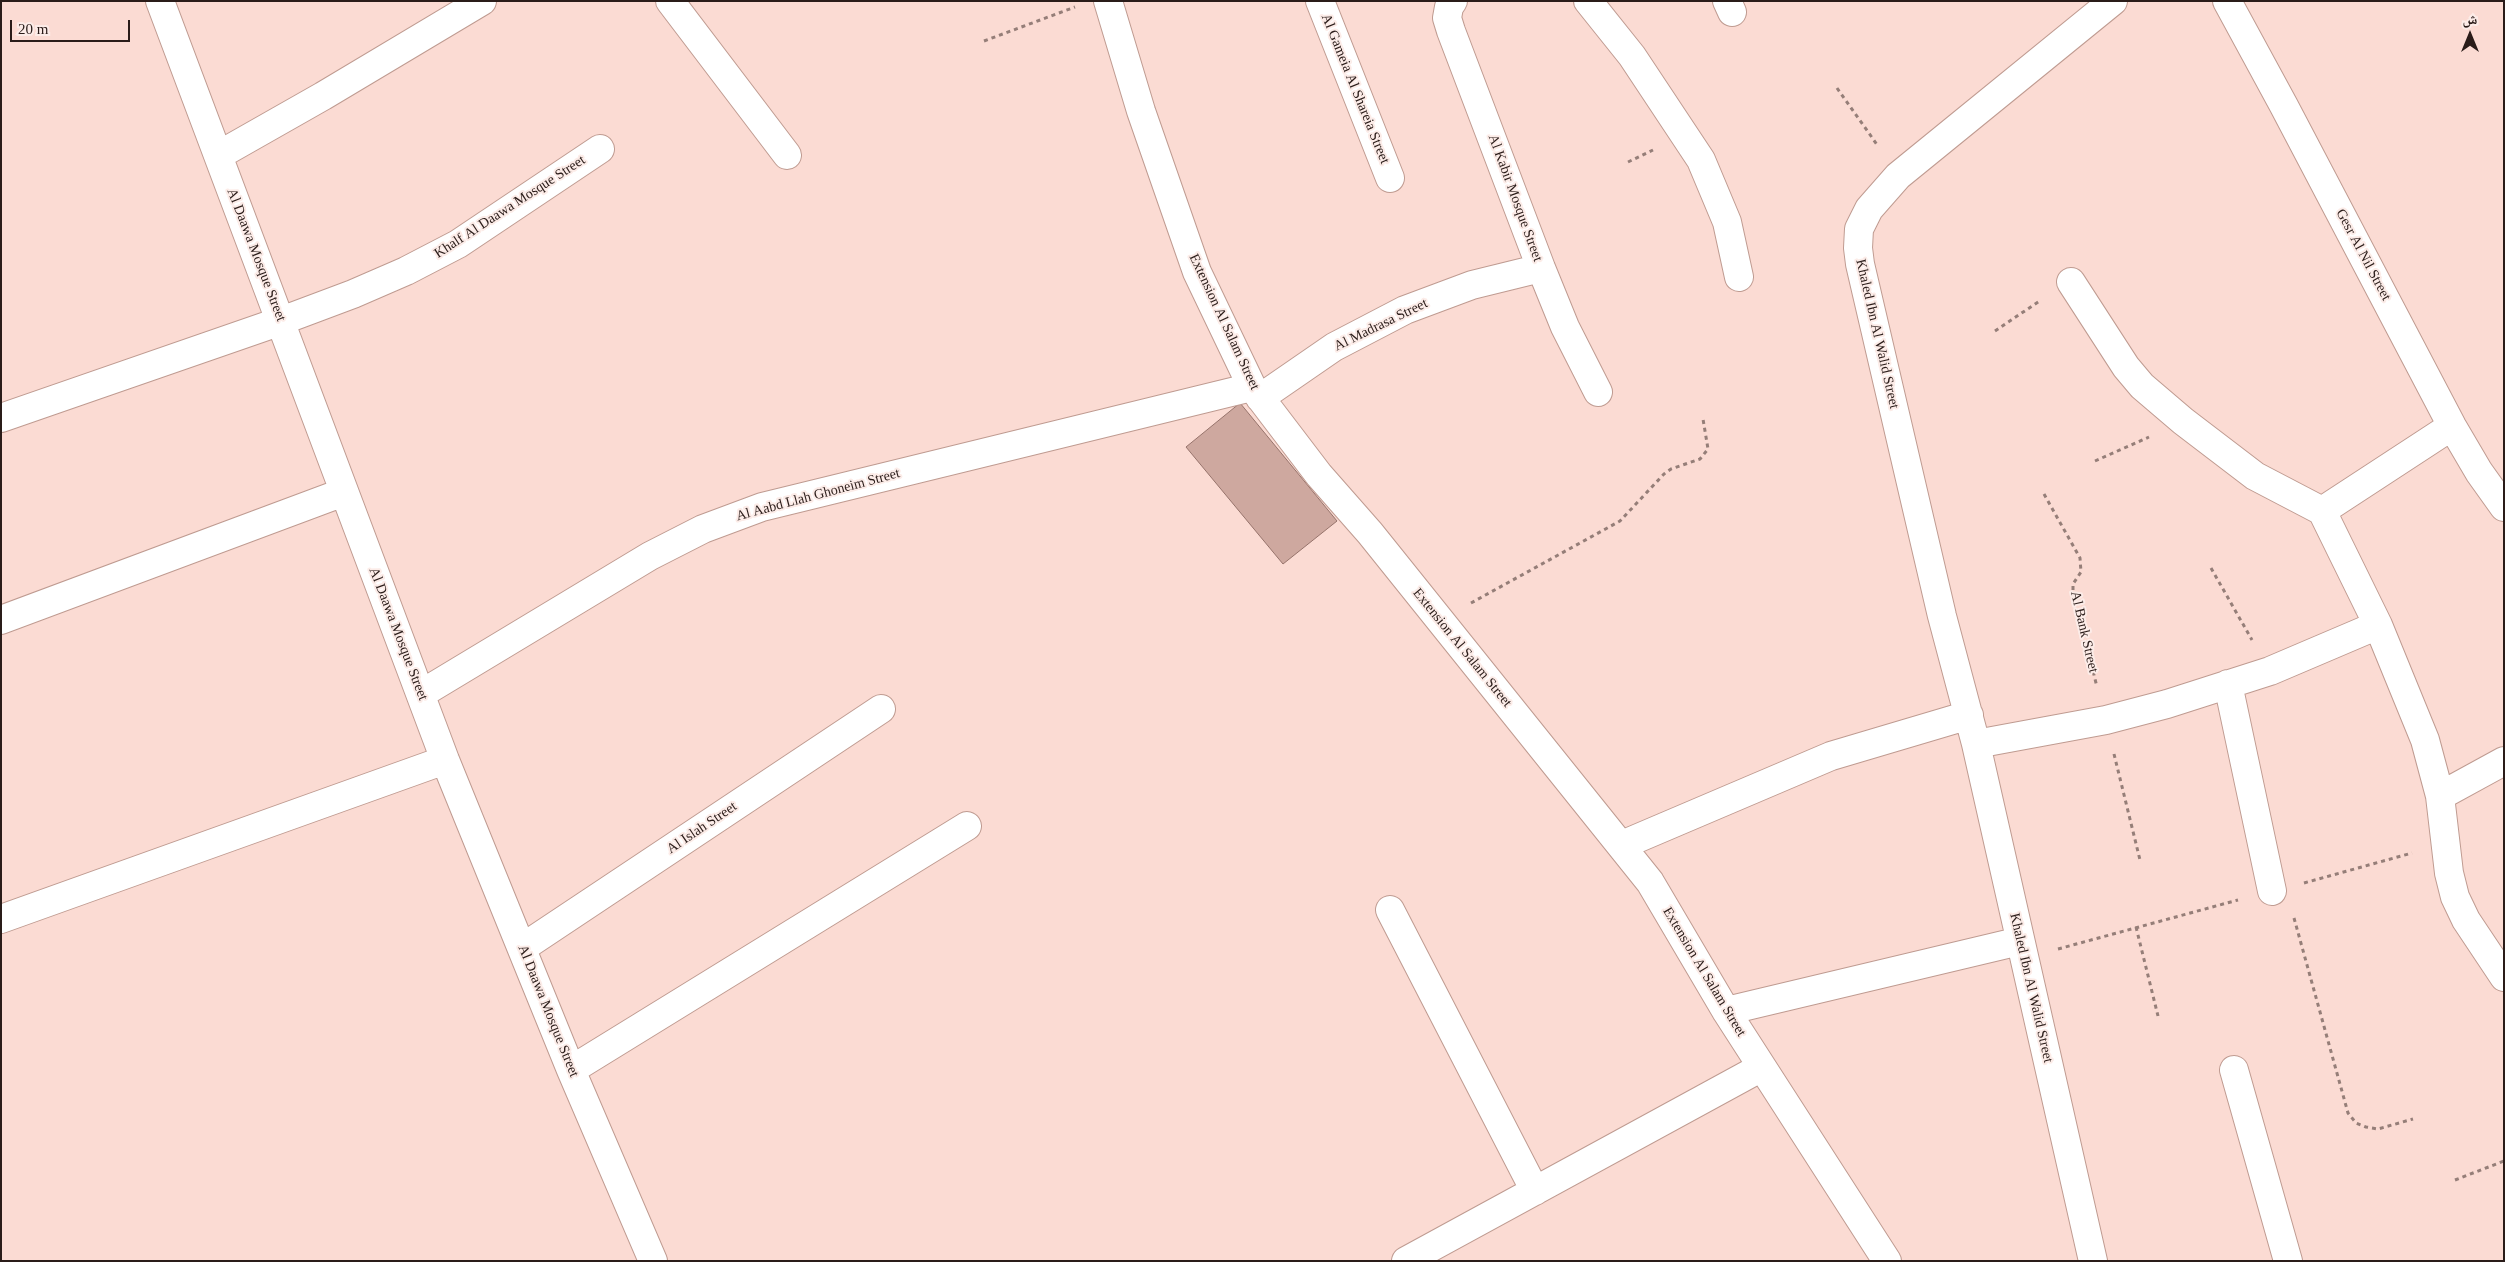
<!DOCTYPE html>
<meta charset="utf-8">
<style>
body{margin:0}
#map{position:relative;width:2505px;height:1262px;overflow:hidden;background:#fbdbd3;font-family:"Times New Roman","Noto Naskh Arabic",serif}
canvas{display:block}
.frame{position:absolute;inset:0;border:2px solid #2a1c19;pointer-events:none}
.north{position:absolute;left:2445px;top:10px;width:50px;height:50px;-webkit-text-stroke:4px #fcece8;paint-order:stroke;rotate:0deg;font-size:14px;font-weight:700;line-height:20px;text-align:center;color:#2a1c19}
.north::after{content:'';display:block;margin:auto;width:18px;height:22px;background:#2a1c19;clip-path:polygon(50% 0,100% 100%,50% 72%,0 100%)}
.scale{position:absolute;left:10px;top:20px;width:120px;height:22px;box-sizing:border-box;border:2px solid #2a1c19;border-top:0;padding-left:6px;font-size:15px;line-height:18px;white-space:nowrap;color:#2a1c19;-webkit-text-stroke:4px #fcece8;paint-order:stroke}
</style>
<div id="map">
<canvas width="2505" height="1262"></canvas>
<div class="frame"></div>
<div class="north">ش</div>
<div class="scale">20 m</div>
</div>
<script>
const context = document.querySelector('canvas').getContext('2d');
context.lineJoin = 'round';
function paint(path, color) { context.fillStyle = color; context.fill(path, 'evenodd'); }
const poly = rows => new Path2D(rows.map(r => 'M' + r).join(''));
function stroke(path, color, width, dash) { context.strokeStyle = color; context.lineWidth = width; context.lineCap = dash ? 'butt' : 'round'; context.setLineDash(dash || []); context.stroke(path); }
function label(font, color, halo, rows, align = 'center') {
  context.font = font + ' "Times New Roman",serif'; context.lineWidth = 4; context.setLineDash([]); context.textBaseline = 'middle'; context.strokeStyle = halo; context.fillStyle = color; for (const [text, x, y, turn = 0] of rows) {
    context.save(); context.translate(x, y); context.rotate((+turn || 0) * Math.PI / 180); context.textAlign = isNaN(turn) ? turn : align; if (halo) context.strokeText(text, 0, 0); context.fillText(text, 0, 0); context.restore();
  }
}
const building = poly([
 [1240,403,1337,521,1283,564,1186,447,1240,403]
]);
const path = poly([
 [984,41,1075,7],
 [1837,88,1878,146],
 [1628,162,1653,150],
 [1995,331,2041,300],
 [2095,461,2149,437],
 [2044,494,2080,558,2081,572,2073,584,2073,591,2097,687],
 [2211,568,2252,640],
 [1471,603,1620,521,1664,474,1671,469,1700,459,1708,449,1703,419],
 [2114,754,2140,860],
 [2304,883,2412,853],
 [2294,918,2348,1113,2356,1123,2366,1127,2378,1129,2413,1119],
 [2136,927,2158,1016],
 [2058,949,2238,900],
 [2455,1180,2504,1161]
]);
const street = poly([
 [160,1,445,760,571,1070,653,1261],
 [670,1,787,155],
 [1108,1,1141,111,1197,272,1252,387,1319,475,1370,533,1650,882,1726,1011,1887,1261],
 [1320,1,1390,178],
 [1453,1,1449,7,1447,18,1451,31,1541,268,1565,327,1598,392],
 [1588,1,1632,56,1701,160,1727,222,1739,277],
 [1727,1,1732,12],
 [2227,1,2284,106,2452,426,2479,472,2504,507],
 [219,155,323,96,482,1],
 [2071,282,2126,367,2142,386,2183,421,2255,476,2322,511,2378,625,2425,740,2440,796,2449,873,2455,897,2466,920,2504,977],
 [1260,398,1334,347,1405,310,1472,285,1541,268],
 [1,418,281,321,353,294,406,271,458,244,600,149],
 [2322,511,2452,426],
 [1,620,344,492],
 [2228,684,2272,891],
 [421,694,650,556,703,529,762,507,1252,387],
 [1976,744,2106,720,2167,704,2270,671,2378,625],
 [2440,796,2504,761],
 [1622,845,1831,756,1969,715],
 [1390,910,1535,1191],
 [1,919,445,760],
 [522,948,881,709],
 [1726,1011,2020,941],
 [571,1070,967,826],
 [2234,1070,2288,1261],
 [1406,1261,1762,1067],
 [2093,1261,1976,744,1942,616,1860,264,1858,248,1859,229,1869,209,1898,176,2113,1]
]);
const streetNames = [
 ["Al Gameia Al Shareia Street",1355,89,68],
 ["Al Kabir Mosque Street",1515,198,70],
 ["Khalf Al Daawa Mosque Street",510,207,-33],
 ["Al Daawa Mosque Street",256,255,69],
 ["Gesr Al Nil Street",2363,255,62],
 ["Extension Al Salam Street",1224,322,65],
 ["Al Madrasa Street",1381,325,-26],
 ["Khaled Ibn Al Walid Street",1877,334,77],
 ["Al Aabd Llah Ghoneim Street",818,495,-15],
 ["Al Bank Street",2084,632,77],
 ["Al Daawa Mosque Street",398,634,69],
 ["Extension Al Salam Street",1462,648,51],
 ["Al Islah Street",702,828,-34],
 ["Extension Al Salam Street",1704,972,59],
 ["Khaled Ibn Al Walid Street",2031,988,77],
 ["Al Daawa Mosque Street",548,1011,68]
];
paint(building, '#cea89f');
stroke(building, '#96736b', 1);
stroke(street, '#bf9b91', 30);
stroke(path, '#957e78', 3, [4, 4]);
stroke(street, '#fff', 28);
label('14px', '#2a1c19', '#fcece8', streetNames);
</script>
